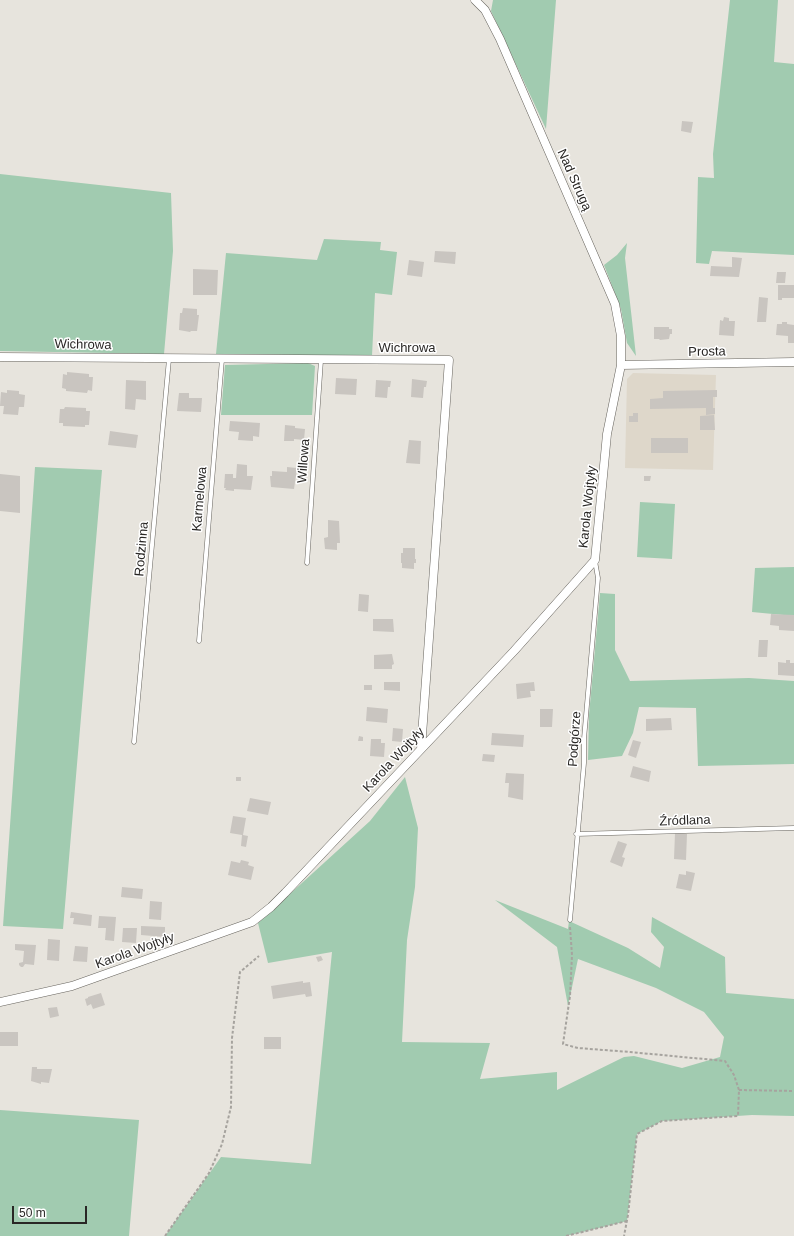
<!DOCTYPE html>
<meta charset="utf-8">
<style>
body{margin:0}
#map{position:relative;width:794px;height:1236px;overflow:hidden;background:#e7e4dd;font-family:Arial,sans-serif}
canvas{display:block}
.scale{position:absolute;left:12px;top:1206px;width:75px;height:18px;box-sizing:border-box;border:2px solid #292725;border-top:0;padding-left:5px;font-size:12px;line-height:14px;white-space:nowrap;color:#292725;-webkit-text-stroke:3px #fff;paint-order:stroke}
</style>
<div id="map">
<canvas width="794" height="1236"></canvas>
<div class="scale">50 m</div>
</div>
<script>
const context = document.querySelector('canvas').getContext('2d');
context.lineJoin = 'round';
function paint(path, color) { context.fillStyle = color; context.fill(path, 'evenodd'); }
const poly = rows => new Path2D(rows.map(r => 'M' + r).join(''));
function stroke(path, color, width, dash) { context.strokeStyle = color; context.lineWidth = width; context.lineCap = dash ? 'butt' : 'round'; context.setLineDash(dash || []); context.stroke(path); }
function label(font, color, halo, rows, align = 'center') {
  context.font = font + ' Arial,sans-serif'; context.lineWidth = 3; context.setLineDash([]); context.textBaseline = 'middle'; context.strokeStyle = halo; context.fillStyle = color; for (const [text, x, y, turn = 0] of rows) {
    context.save(); context.translate(x, y); context.rotate((+turn || 0) * Math.PI / 180); context.textAlign = isNaN(turn) ? turn : align; if (halo) context.strokeText(text, 0, 0); context.fillText(text, 0, 0); context.restore();
  }
}
const built = poly([
 [633,373,716,375,713,470,625,468,627,379]
]);
const green = poly([
 [493,0,556,0,546,129,491,11],
 [730,0,778,0,774,62,794,64,794,255,712,251,709,264,696,263,698,177,714,178,713,154],
 [0,174,171,193,173,251,164,354,0,351],
 [324,239,381,242,380,250,397,252,392,295,375,293,372,356,216,354,226,253,317,260],
 [627,243,625,258,636,356,627,343,621,309,604,265,617,255],
 [308,363,315,366,312,415,221,415,225,365],
 [35,467,102,470,63,929,3,926],
 [640,502,675,504,672,559,637,557],
 [794,567,794,616,752,612,755,568],
 [600,593,615,594,615,650,630,681,749,678,794,681,794,764,698,766,696,708,639,707,633,733,622,756,588,760,589,715],
 [405,777,418,828,415,887,407,940,402,1042,490,1043,480,1079,557,1072,557,1090,624,1057,634,1056,682,1068,720,1057,724,1037,704,1012,656,988,578,959,568,1006,557,947,495,900,568,929,569,921,628,948,660,968,664,947,651,932,652,917,725,957,726,993,794,999,794,1116,752,1115,662,1121,637,1134,627,1221,566,1236,165,1236,221,1157,311,1164,332,952,268,963,258,923,370,821],
 [0,1110,139,1120,129,1236,0,1236]
]);
const building = poly([
 [682,121,693,122,691,133,681,131],
 [435,251,456,252,455,264,434,262],
 [732,257,742,258,739,277,710,276,711,266,732,267],
 [409,260,424,262,422,277,407,275],
 [193,269,218,270,217,295,193,295],
 [777,272,786,272,785,283,776,283],
 [778,285,794,285,794,298,782,298,782,300,778,300],
 [759,297,768,298,766,322,757,322],
 [183,308,197,309,197,315,199,315,197,331,191,331,190,332,179,330,180,313,182,313],
 [724,317,729,318,729,321,735,321,734,336,719,335,720,320,723,321],
 [782,322,787,322,787,324,794,325,794,343,788,343,788,336,776,335,777,324,782,324],
 [654,327,669,327,669,329,672,329,672,334,670,334,669,339,660,340,659,339,654,339],
 [67,372,89,374,89,377,93,377,92,391,88,390,87,393,66,391,66,389,62,388,63,374,67,375],
 [336,378,357,379,356,395,335,394],
 [412,379,427,381,426,387,424,387,423,398,411,397],
 [126,380,146,381,146,400,136,399,135,410,125,409],
 [376,380,391,381,390,387,388,387,387,398,375,397],
 [7,390,19,391,19,394,25,395,24,407,19,407,18,415,3,414,4,406,0,406,1,392,7,393],
 [717,390,717,397,713,397,713,408,715,408,715,414,706,415,706,408,650,409,650,399,663,398,663,391],
 [179,393,189,393,189,398,202,398,201,412,177,411],
 [65,407,86,408,86,411,90,411,89,425,85,425,85,427,63,426,63,423,59,423,60,409,64,409],
 [633,413,638,413,638,422,629,422,629,416,633,416],
 [714,415,715,430,700,430,700,416],
 [230,421,260,423,259,437,253,436,253,441,238,440,239,432,229,431],
 [285,425,295,426,295,428,305,429,304,440,294,439,294,441,284,441],
 [110,431,138,435,136,448,108,445],
 [651,438,688,438,688,453,651,453],
 [409,440,421,441,420,464,406,463],
 [237,464,247,465,247,476,253,476,251,490,234,489,234,491,225,490,226,488,224,488,225,474,233,474,233,478,236,478],
 [287,467,297,468,294,489,271,487,270,476,272,476,272,471,287,472],
 [0,474,20,476,20,513,0,511],
 [644,476,651,476,650,481,644,481],
 [328,520,339,521,340,543,337,543,337,550,325,549,324,538,328,537],
 [403,548,415,548,415,559,416,559,416,563,414,563,414,569,402,568,402,563,401,563,401,553,403,553],
 [359,594,369,595,368,612,358,611],
 [771,614,794,615,794,631,779,630,779,626,770,625],
 [373,619,393,619,394,632,373,631],
 [759,640,768,640,767,657,758,657],
 [392,654,394,664,392,665,392,669,374,669,374,655],
 [786,660,790,660,790,663,794,663,794,676,778,675,778,662,786,663],
 [384,682,400,682,400,691,384,690],
 [534,682,535,691,530,691,531,697,517,699,516,684],
 [364,685,372,685,372,690,364,690],
 [367,707,388,709,387,723,366,721],
 [540,709,553,709,552,727,540,727],
 [671,718,672,730,646,731,646,719],
 [393,728,403,729,402,742,392,741],
 [492,733,524,735,523,747,491,745],
 [359,736,363,737,363,741,358,741],
 [371,739,381,739,381,743,385,743,384,757,370,756],
 [633,740,641,742,636,758,628,755],
 [483,754,495,755,494,762,482,761],
 [633,766,651,771,649,782,630,777],
 [506,773,524,774,523,800,508,797,509,783,505,783],
 [236,777,241,777,241,781,236,781],
 [250,798,271,802,268,815,247,811],
 [233,816,246,818,243,835,248,836,246,847,241,846,242,835,230,833],
 [675,833,687,834,686,860,674,859],
 [618,841,627,844,622,857,625,858,622,867,610,862],
 [241,860,249,862,248,865,254,867,251,880,228,875,231,861,240,863],
 [686,871,695,873,691,891,676,888,679,874,686,875],
 [122,887,143,889,142,899,121,897],
 [150,901,162,902,161,920,149,919],
 [71,912,92,915,91,926,73,924,74,918,70,918],
 [99,916,116,917,114,941,105,940,106,928,98,928],
 [141,926,165,927,165,937,141,935],
 [123,928,137,928,136,943,122,942],
 [48,939,60,940,59,961,47,960],
 [15,944,36,945,34,965,25,964,23,967,21,967,19,965,19,963,23,962,24,951,15,950],
 [75,946,88,947,87,962,73,961],
 [321,956,323,960,318,962,316,957],
 [303,981,303,983,310,982,312,996,306,997,305,994,273,999,271,986],
 [101,993,105,1005,93,1009,91,1004,87,1006,85,999,88,998,88,997],
 [57,1007,59,1016,50,1018,48,1008],
 [0,1032,18,1032,18,1046,0,1046],
 [264,1037,281,1037,281,1049,264,1049],
 [32,1067,37,1067,37,1069,52,1069,49,1083,41,1082,41,1084,31,1081]
]);
const path = poly([
 [570,927,572,955,570,996,563,1044,578,1048,630,1052,725,1061,734,1075,739,1090,738,1116,662,1121,637,1134,628,1215,624,1236],
 [739,1090,794,1091],
 [165,1236,209,1173,222,1144,231,1107,232,1038,240,972,259,956],
 [566,1236,627,1221]
]);
const service = poly([
 [307,563,321,360],
 [199,641,222,359],
 [134,742,169,359],
 [576,834,794,828],
 [570,920,584,763,584,739,598,578,595,561]
]);
const minor = poly([
 [0,357,449,360,421,749],
 [621,365,794,362],
 [0,1002,72,986,252,922,271,907,285,893,514,651,595,560,607,434,621,365,621,336,615,304,500,39,485,10,475,0]
]);
const streetNames = [
 ["Nad Strugą",574,180,66],
 ["Wichrowa",83,345,1],
 ["Wichrowa",407,348],
 ["Prosta",707,352,-1],
 ["Willowa",304,461,-86],
 ["Karmelowa",200,499,-85],
 ["Karola Wojtyły",588,507,-84],
 ["Rodzinna",142,549,-85],
 ["Podgórze",575,739,-86],
 ["Karola Wojtyły",394,760,-47],
 ["Źródlana",685,821,-2],
 ["Karola Wojtyły",135,951,-20]
];
paint(built, '#ded7ca');
paint(green, '#a1cbb0');
paint(building, '#c9c5c0');
stroke(service, '#67645e', 5);
stroke(minor, '#67645e', 9);
stroke(path, '#a6a39e', 2, [3, 2]);
stroke(service, '#fff', 4);
stroke(minor, '#fff', 8);
label('13px', '#292725', '#fff', streetNames);
</script>
